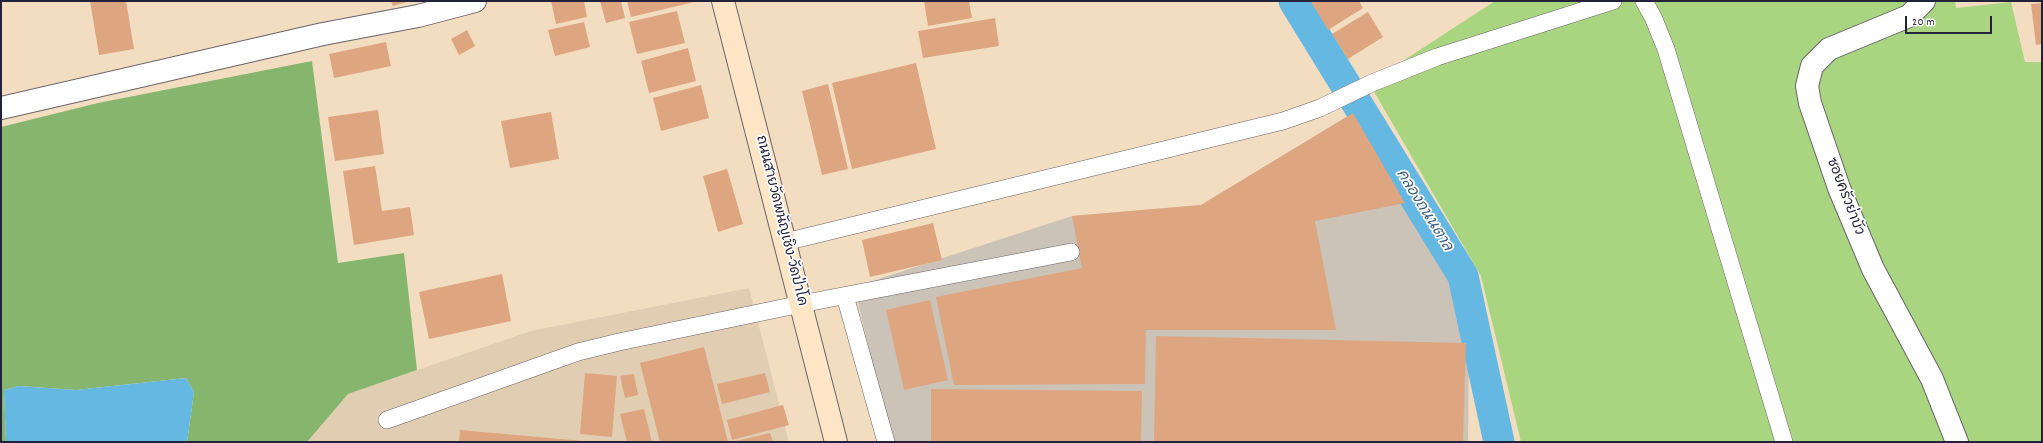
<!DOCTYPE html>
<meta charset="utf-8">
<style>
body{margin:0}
#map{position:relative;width:2043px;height:443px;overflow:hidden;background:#f2ddc0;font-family:Dekko,sans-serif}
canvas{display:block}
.frame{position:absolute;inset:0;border:2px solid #22223b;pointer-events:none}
.scale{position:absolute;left:1905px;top:16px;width:87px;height:18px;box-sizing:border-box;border:2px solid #22223b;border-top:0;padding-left:5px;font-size:12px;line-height:14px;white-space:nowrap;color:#22223b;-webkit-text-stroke:3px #fff;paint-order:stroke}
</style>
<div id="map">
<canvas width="2043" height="443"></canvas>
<div class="frame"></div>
<div class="scale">20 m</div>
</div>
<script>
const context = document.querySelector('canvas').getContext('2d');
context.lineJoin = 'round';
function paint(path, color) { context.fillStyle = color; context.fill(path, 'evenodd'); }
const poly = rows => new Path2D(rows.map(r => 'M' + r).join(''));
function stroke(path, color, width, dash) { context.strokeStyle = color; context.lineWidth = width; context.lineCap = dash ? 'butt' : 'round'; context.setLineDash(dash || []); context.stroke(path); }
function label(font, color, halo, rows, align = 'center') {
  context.font = font + ' Dekko,"Playpen Sans Thai",sans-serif'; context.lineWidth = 3.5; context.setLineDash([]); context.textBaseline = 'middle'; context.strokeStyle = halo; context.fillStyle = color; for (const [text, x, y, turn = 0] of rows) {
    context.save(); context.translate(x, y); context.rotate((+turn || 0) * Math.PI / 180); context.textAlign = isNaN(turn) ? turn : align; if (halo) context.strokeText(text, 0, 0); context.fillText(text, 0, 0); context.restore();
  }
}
const built = poly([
 [749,288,789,442,307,442,348,394,531,331]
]);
const industrial = poly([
 [1353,113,1452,279,1469,346,1468,442,892,442,854,287,1072,216,1201,205]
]);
const green = poly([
 [1495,1,1955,1,1956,8,2011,2,2025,62,2042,62,2042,442,1521,442,1481,276,1369,83]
]);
const forest = poly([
 [312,61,338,263,404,253,417,370,348,394,307,442,187,442,194,392,186,378,76,390,19,386,4,390,6,442,1,442,1,127,98,103]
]);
const water = poly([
 [186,378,194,392,187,442,6,442,4,390,19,386,76,390]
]);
const canal = poly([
 [1294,1,1463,276,1499,442]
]);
const building = poly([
 [90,1,126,1,134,49,99,55],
 [391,1,410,1,393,6],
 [551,1,584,1,587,17,556,24],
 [600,1,621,1,625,18,606,23],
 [627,1,694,1,694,2,631,17],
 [924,1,969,1,972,18,928,26],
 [1312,1,1359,1,1363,8,1328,30,1311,2],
 [2042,3,2042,44,2036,45,2031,4],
 [677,11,685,43,637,54,629,22],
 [1368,12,1383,37,1348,59,1332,34],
 [995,18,999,46,923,58,918,31],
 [584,22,590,47,555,56,548,30],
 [467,30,475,46,459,55,451,39],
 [386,42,391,66,334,78,329,54],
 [688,48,696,81,649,93,641,61],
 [916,63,936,149,852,169,832,83],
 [828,84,848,169,822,175,802,91],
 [701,85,709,118,661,131,653,98],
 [378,110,384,154,335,161,328,117],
 [551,112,559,159,510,168,501,121],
 [1353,113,1405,203,1315,221,1336,330,1146,330,1145,384,954,385,936,297,1082,268,1072,216,1201,205],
 [375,166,382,211,410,207,414,235,354,245,343,171],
 [727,169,743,224,718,232,703,176],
 [933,223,942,260,870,277,862,240],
 [502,274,511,321,429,339,419,292],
 [930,300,948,380,904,390,886,310],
 [1156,336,1466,343,1463,442,1154,442],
 [704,347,728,442,660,442,640,363],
 [585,373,617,376,612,437,580,434],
 [765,373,770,392,722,404,717,384],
 [634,374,638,395,625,398,620,376],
 [931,389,1142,391,1141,442,931,442],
 [783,405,789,425,732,440,727,420],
 [644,409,652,442,627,442,620,414],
 [460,430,583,441,583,442,459,442],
 [770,433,773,442,736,442,736,441]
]);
const service = poly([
 [1644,1,1653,17,1666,49,1784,442],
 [785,242,1283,121,1320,108,1372,83,1437,57,1613,1],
 [845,296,886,442],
 [387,420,578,352,619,342,801,304,1071,252]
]);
const minor = poly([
 [1924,1,1909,16,1829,49,1812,66,1807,86,1810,103,1839,188,1873,269,1932,379,1957,442],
 [1,108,323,34,418,16,475,1]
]);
const secondary = poly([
 [723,1,836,442]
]);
const streetNames = [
 ["ซอยครัวย่าบัว",1844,197,69],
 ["ถนนสายวัดพนัญเชิง-วัดป่าโค",780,221,76]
];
const waterNames = [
 ["คลองถนนตาล",1423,211,58]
];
paint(built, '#e0cdb2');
paint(industrial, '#cbc3b8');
paint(green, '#a9d480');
paint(forest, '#86b66e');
paint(water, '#65b8e1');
stroke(canal, '#65b8e1', 31);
paint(building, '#dda680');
stroke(service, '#6b636a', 18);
stroke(minor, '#6b636a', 24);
stroke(secondary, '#6b636a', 24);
stroke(service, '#fff', 17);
stroke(minor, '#fff', 22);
stroke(secondary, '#fde5c5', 22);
label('14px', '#22223b', '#fff', streetNames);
label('italic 15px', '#3d5e7d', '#fff', waterNames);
</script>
